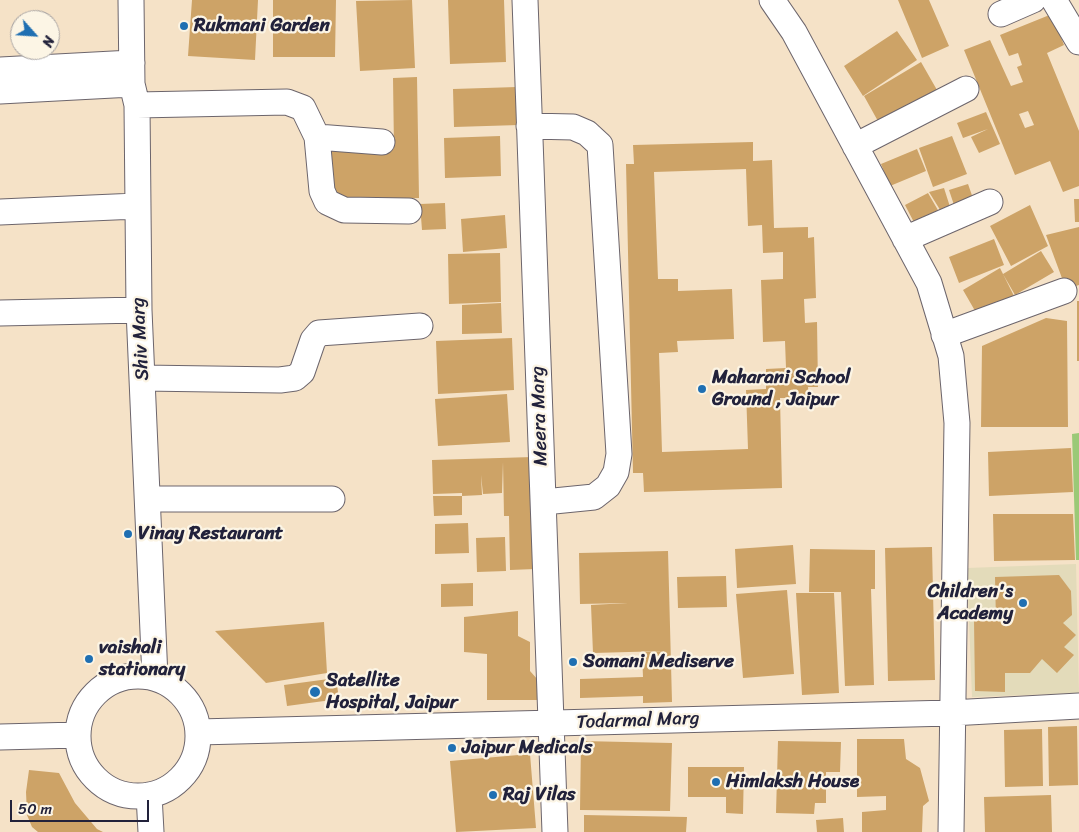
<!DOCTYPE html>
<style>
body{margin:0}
#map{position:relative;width:1079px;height:832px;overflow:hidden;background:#f5e2c7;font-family:Sriracha,sans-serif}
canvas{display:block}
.north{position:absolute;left:10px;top:10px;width:50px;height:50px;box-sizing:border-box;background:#fcf5e5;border:1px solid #a5a1a1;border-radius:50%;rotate:116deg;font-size:14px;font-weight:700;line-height:20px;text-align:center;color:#22223b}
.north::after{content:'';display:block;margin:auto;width:18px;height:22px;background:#1f6fb2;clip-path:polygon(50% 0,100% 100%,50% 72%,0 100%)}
.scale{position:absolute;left:10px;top:800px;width:139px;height:22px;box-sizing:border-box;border:2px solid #22223b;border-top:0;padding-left:6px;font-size:15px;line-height:18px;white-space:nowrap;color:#22223b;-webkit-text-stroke:4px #fcf5e5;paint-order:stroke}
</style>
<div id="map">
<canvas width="1079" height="832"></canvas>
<div class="north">N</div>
<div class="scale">50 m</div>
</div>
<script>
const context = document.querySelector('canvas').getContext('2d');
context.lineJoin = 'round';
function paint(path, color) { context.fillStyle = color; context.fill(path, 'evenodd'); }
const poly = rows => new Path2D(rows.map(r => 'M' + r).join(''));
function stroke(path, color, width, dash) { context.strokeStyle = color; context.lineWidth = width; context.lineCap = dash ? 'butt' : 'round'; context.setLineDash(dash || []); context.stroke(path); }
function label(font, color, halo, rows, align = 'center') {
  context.font = font + ' Sriracha,sans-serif'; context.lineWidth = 4.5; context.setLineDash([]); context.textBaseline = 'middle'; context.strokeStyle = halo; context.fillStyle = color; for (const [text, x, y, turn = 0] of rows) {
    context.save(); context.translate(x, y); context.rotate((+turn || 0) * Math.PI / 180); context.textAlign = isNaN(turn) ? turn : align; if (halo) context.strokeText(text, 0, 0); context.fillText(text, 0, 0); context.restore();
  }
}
const built = poly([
 [1076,564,1079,693,972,697,967,568]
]);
const green = poly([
 [1079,433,1079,560,1076,560,1072,434]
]);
const building = poly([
 [192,0,258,0,255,60,188,56],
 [273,0,336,0,335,57,273,57],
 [412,0,415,68,360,71,356,1],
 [448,0,504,0,506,62,450,64],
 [898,0,929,0,949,46,922,58],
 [1052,14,1064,45,1047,53,1079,131,1079,186,1063,192,1050,161,1015,175,964,50,990,40,1011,86,1023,82,1017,67,1022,65,1018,53,1009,56,1000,35],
 [1028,111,1034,125,1025,128,1019,114],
 [897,31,917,60,863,96,844,66],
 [921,62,937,90,879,123,864,96],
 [417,77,419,198,330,201,329,151,394,149,393,78],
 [517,87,519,125,454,127,453,89],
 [986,112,1000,144,979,153,971,137,988,129,963,138,957,123],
 [500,136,501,176,445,178,444,138],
 [952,136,967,174,933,187,919,148],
 [753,142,753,161,772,160,774,228,808,227,808,238,814,237,816,298,804,299,805,323,817,322,818,387,808,387,809,398,780,398,782,488,644,492,643,473,633,473,626,164,634,164,633,145],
 [746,169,748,226,762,225,763,253,783,252,783,279,761,280,763,342,785,341,786,368,766,369,766,389,746,390,748,449,662,452,659,353,678,352,677,341,734,339,732,289,678,291,678,279,658,279,654,172],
 [917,149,926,171,890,186,881,164],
 [968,184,975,204,956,211,949,190],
 [944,188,951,210,942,213,929,192],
 [928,193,942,217,918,230,905,205],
 [1074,199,1079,199,1079,222,1075,222],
 [445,203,446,229,422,230,420,204],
 [1030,205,1048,246,1011,266,990,226],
 [505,215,507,248,463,252,461,219],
 [1079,227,1079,285,1066,289,1046,235],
 [994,239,1004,265,959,283,949,257],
 [1041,251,1054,272,1015,295,1003,274],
 [500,253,501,302,449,304,448,254],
 [1000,268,1014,296,978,316,963,290],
 [1077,301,1079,301,1079,361,1077,361],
 [501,303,502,333,462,334,462,305],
 [1046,318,1067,321,1068,427,981,427,982,346],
 [512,338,514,390,438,394,436,341],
 [507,394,510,442,438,446,435,399],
 [1071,448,1073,492,989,496,988,452],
 [533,457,535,569,510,570,509,516,504,516,503,462,502,493,483,494,481,475,482,495,462,496,462,493,433,494,432,460],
 [433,496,462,496,462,515,434,516],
 [993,514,1073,514,1075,560,994,561],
 [468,523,469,553,435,554,435,524],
 [505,537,506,571,477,572,476,538],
 [793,545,796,584,737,588,735,549],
 [932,547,935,680,888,681,885,548],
 [810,549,875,550,875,589,871,589,874,685,845,686,841,592,809,592],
 [668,551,672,702,643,703,643,696,580,698,580,679,643,677,642,652,665,651,593,653,591,605,628,603,580,604,579,553],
 [1059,575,1071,591,1072,615,1063,623,1076,635,1064,647,1074,655,1057,673,1042,659,1030,673,1005,673,1005,692,975,691,974,620,996,621,995,577],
 [726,576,727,607,678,608,677,577],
 [473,583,473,606,441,607,441,584],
 [787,590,794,674,743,678,736,594],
 [796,593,834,593,839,693,802,695],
 [518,611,518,636,530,642,530,671,538,680,538,700,487,700,487,654,464,652,464,617],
 [324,622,327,673,266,683,215,631],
 [336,678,339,699,287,706,284,685],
 [1077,726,1078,785,1049,786,1048,727],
 [1042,729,1043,786,1005,787,1004,730],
 [857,739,904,739,906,759,920,768,929,801,923,806,922,832,862,832,862,812,886,810,886,796,857,797],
 [581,741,672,743,670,811,580,810],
 [778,741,841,742,840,772,826,772,826,803,815,803,814,814,776,813],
 [530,754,536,828,456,832,450,761],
 [688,767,744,767,743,814,726,813,726,797,688,797],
 [29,770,59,773,75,803,97,829,103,832,38,832,32,827,27,815,26,792],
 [1051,795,1052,832,985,832,984,797],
 [584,815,687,817,686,832,584,832],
 [843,818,844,832,817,832,816,820]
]);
const minor = poly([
 [131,0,132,84,137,105,139,310,155,678],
 [525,0,555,832],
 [772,0,794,32,929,283,951,356,957,423,951,832],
 [1054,0,1079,42],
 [1001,14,1033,0],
 [0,70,132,63],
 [0,91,132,84],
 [137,105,287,102,303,108,317,137,322,191,327,202,344,210,409,211],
 [529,126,573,127,587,133,600,145,619,454,616,472,608,486,594,497,544,502],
 [317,137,382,142],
 [855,146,966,89],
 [0,212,137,206],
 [905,239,990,202],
 [0,313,139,310],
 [944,335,1064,291],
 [143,378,280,380,295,378,302,372,313,340,319,333,420,326],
 [148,499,332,499],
 '78 736a60 60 0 1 1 120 0a60 60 0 1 1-120 0Z',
 [198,732,951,713,1079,706],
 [0,737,78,735],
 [149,795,151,832]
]);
const markers = [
 [184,26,5,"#1f6fb2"],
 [702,389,5,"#1f6fb2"],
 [128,534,5,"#1f6fb2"],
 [1023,603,5,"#1f6fb2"],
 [89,659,5,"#1f6fb2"],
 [573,662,5,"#1f6fb2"],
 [315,692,6,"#1f6fb2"],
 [452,748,5,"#1f6fb2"],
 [716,782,5,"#1f6fb2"],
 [493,795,5,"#1f6fb2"]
];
const poiNames = [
 ["Rukmani Garden",194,26],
 ["Maharani School",712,378],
 ["Ground , Jaipur",712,400],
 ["Vinay Restaurant",138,534],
 ["Children's",1013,592,"right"],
 ["Academy",1013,614,"right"],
 ["vaishali",99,648],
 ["stationary",99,670],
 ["Somani Mediserve",583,662],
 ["Satellite",326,681],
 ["Hospital, Jaipur",326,703],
 ["Jaipur Medicals",462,748],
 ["Himlaksh House",726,782],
 ["Raj Vilas",503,795]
];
const streetNames = [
 ["Shiv Marg",141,339,-93],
 ["Meera Marg",540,416,-92],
 ["Todarmal Marg",638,721,-2]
];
paint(built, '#e3dbba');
paint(green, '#9bc977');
paint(building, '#cda367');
stroke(minor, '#6c656c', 27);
stroke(minor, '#fff', 25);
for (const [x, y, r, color] of markers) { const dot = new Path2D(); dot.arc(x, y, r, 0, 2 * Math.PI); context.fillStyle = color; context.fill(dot); stroke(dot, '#fcf5e5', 2); }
label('bold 19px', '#22223b', '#fcf5e5', poiNames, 'left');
label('19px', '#22223b', '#fcf5e5', streetNames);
</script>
